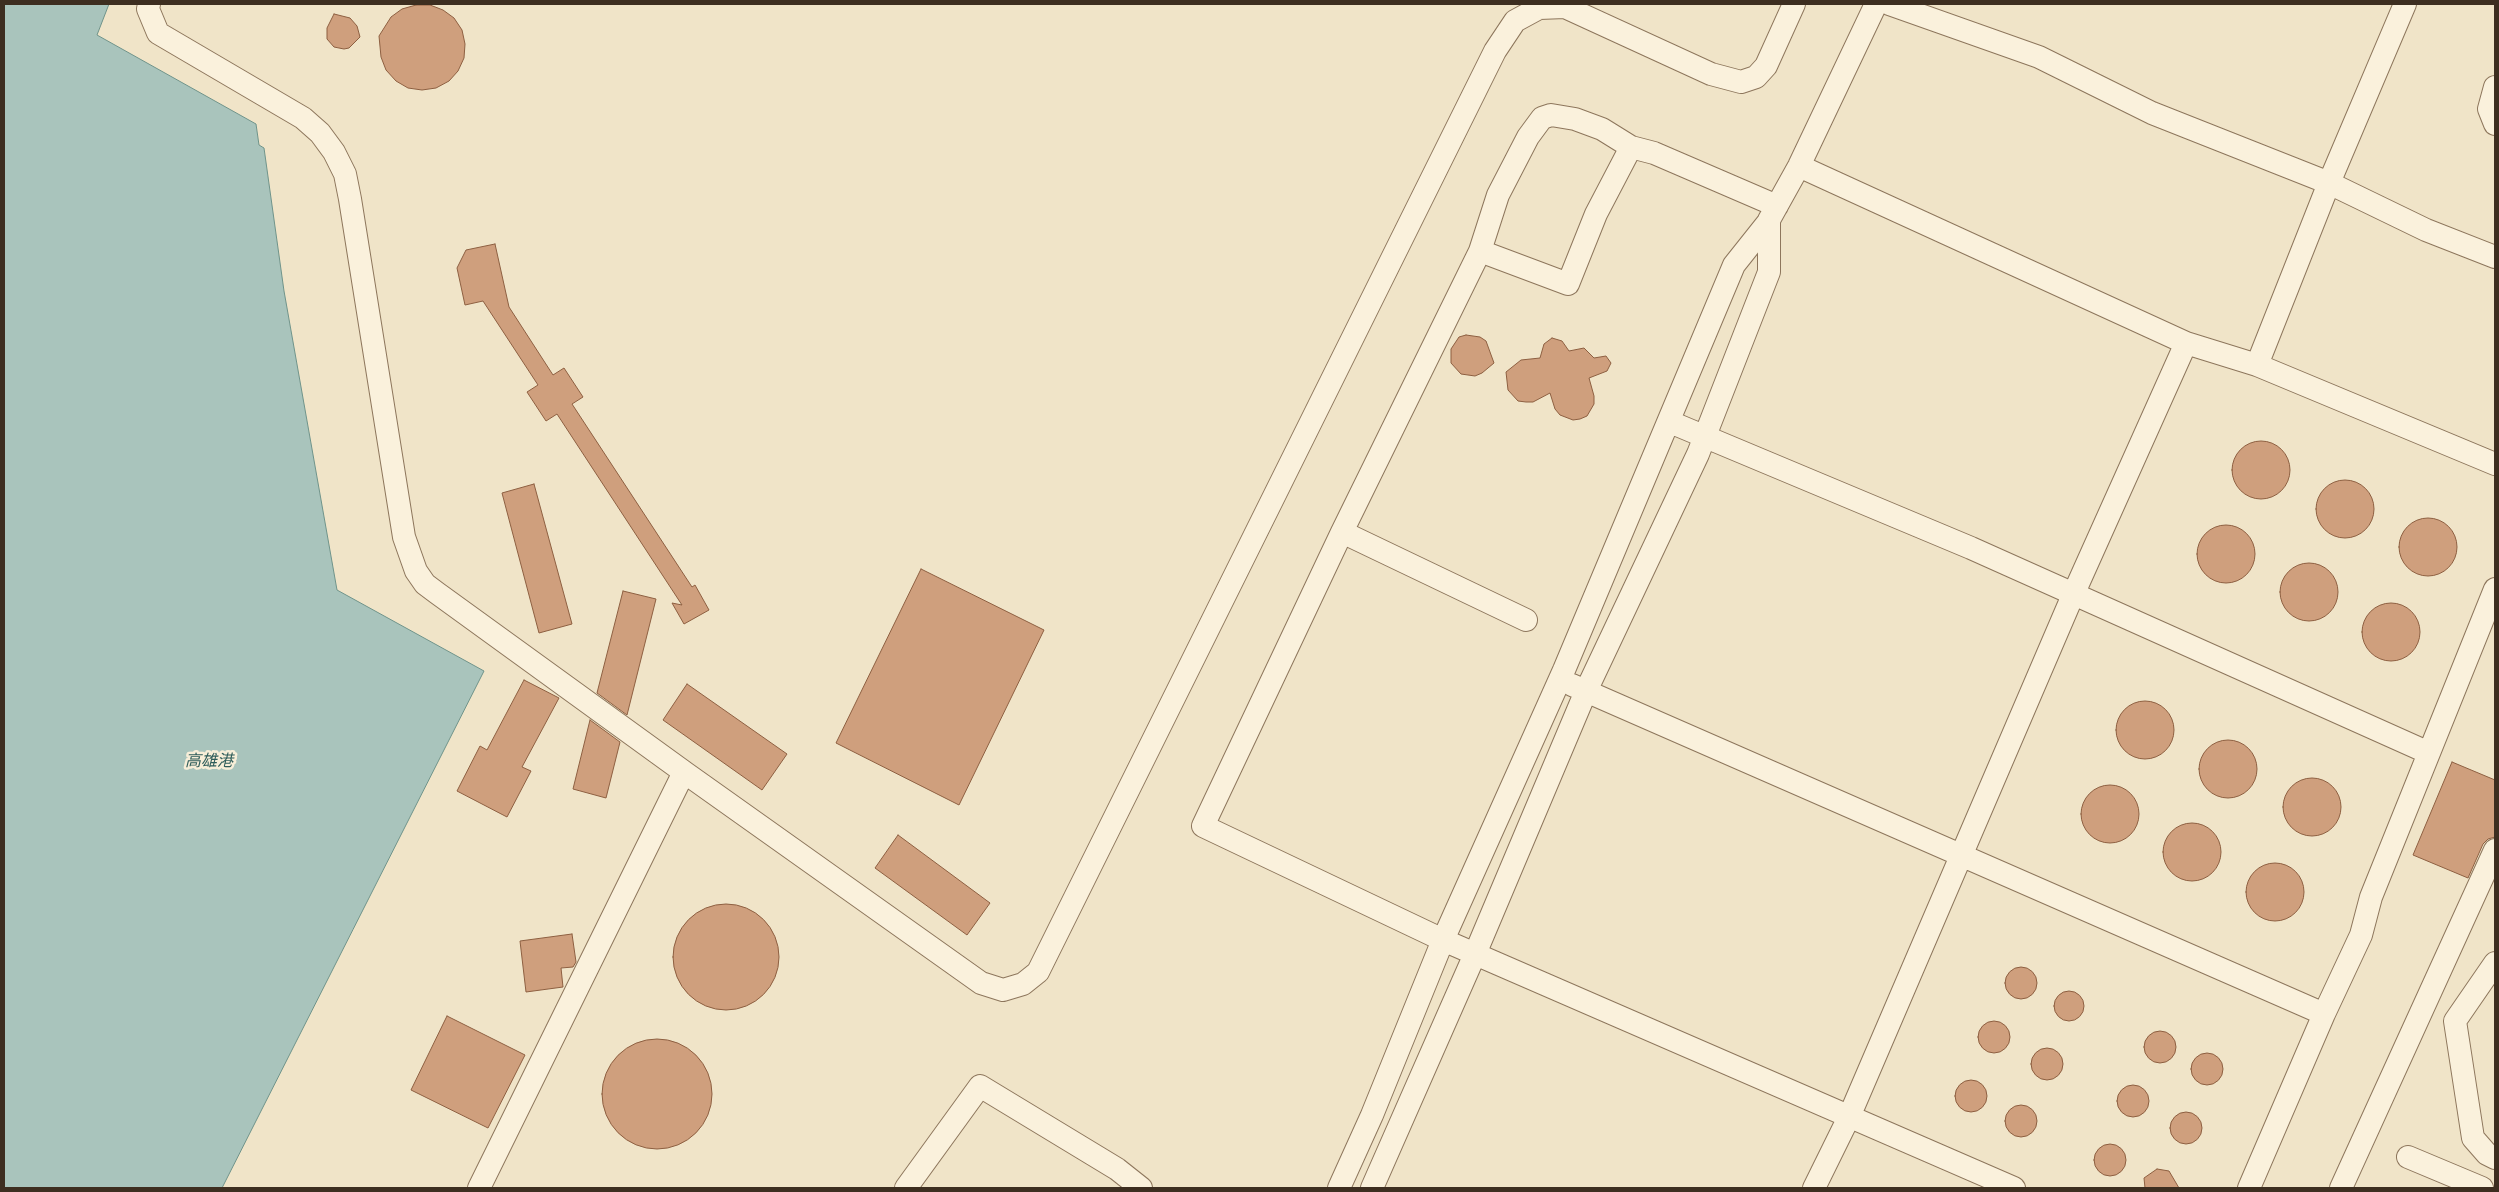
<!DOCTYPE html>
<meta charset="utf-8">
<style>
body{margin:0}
#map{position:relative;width:2499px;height:1192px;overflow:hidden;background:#f0e4c8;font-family:Lora,serif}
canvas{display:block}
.frame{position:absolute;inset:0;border:5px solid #3d2e20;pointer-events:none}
</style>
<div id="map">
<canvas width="2499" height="1192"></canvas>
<div class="frame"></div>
</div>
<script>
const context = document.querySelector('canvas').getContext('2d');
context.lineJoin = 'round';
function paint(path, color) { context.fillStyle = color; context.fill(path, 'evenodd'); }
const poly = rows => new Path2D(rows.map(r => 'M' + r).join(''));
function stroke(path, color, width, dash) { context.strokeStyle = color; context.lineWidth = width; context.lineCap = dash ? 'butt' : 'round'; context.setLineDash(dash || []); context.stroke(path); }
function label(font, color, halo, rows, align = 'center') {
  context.font = font + ' Lora,"Noto Sans TC",serif'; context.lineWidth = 5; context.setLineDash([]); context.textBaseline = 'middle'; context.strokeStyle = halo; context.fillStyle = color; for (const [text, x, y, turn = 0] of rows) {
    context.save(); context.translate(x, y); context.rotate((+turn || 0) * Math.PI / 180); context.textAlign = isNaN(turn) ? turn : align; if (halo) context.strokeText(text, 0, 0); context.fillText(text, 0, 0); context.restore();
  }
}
const water = poly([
 [4,4,109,4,97,35,256,124,259,145,264,148,284,291,337,590,484,671,222,1188,4,1188,4,4]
]);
const building = poly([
 [416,5,430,5,443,10,454,18,462,30,465,44,464,58,458,71,449,81,436,88,422,90,408,88,396,81,386,70,381,57,379,36,391,17,402,9,416,5],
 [334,14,350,18,357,26,360,37,349,48,344,49,334,47,327,39,327,28,334,14],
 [495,244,509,307,553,375,564,368,583,397,572,404,692,587,695,585,709,610,684,624,672,603,682,605,557,414,546,421,527,392,538,385,483,301,465,305,457,268,466,250,495,244],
 [1466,335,1480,337,1486,341,1494,363,1482,373,1475,376,1461,374,1451,363,1451,349,1459,337,1466,335],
 [1552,338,1562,341,1569,351,1584,348,1594,358,1606,356,1611,363,1607,371,1589,378,1594,396,1594,404,1587,416,1580,419,1573,420,1560,415,1555,409,1550,393,1533,402,1526,402,1518,401,1508,390,1506,372,1521,360,1540,358,1544,344,1552,338],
 '2232 470a29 29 0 1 1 58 0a29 29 0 1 1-58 0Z',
 '2316 509a29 29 0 1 1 58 0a29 29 0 1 1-58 0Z',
 [534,484,572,624,539,633,502,493,534,484],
 '2399 547a29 29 0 1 1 58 0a29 29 0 1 1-58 0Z',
 '2197 554a29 29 0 1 1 58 0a29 29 0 1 1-58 0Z',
 '2280 592a29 29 0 1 1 58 0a29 29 0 1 1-58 0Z',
 [921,569,1044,630,959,805,836,743,921,569],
 [623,591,656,599,627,715,597,693,623,591],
 '2362 632a29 29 0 1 1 58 0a29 29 0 1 1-58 0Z',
 [524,680,559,698,522,767,531,771,507,817,457,791,480,746,487,750,524,680],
 [687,684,787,754,762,790,663,720,687,684],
 '2116 730a29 29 0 1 1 58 0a29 29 0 1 1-58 0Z',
 [590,720,620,742,606,798,573,789,590,720],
 '2199 769a29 29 0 1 1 58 0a29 29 0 1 1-58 0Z',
 [2452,762,2495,780,2495,837,2488,839,2483,844,2468,878,2413,855,2452,762],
 '2283 807a29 29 0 1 1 58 0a29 29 0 1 1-58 0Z',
 '2081 814a29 29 0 1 1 58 0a29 29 0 1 1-58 0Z',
 '2163 852a29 29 0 1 1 58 0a29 29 0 1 1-58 0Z',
 [898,835,990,903,967,935,875,868,898,835],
 '2246 892a29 29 0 1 1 58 0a29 29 0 1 1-58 0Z',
 '673 957a53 53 0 1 1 106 0a53 53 0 1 1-106 0Z',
 [572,934,576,962,573,967,561,968,563,987,526,992,520,941,572,934],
 '2005 983a16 16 0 1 1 32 0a16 16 0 1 1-32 0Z',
 '2054 1006a15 15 0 1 1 30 0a15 15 0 1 1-30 0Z',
 [447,1016,525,1055,488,1128,411,1090,447,1016],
 '1978 1037a16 16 0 1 1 32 0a16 16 0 1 1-32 0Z',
 '2144 1047a16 16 0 1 1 32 0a16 16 0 1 1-32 0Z',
 '602 1094a55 55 0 1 1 110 0a55 55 0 1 1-110 0Z',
 '2031 1064a16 16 0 1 1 32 0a16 16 0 1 1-32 0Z',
 '2191 1069a16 16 0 1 1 32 0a16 16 0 1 1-32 0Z',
 '1955 1096a16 16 0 1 1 32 0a16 16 0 1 1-32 0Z',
 '2117 1101a16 16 0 1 1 32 0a16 16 0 1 1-32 0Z',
 '2005 1121a16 16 0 1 1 32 0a16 16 0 1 1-32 0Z',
 '2170 1128a16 16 0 1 1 32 0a16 16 0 1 1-32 0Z',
 '2094 1160a16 16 0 1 1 32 0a16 16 0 1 1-32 0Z',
 [2157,1169,2169,1171,2179,1188,2145,1188,2144,1178,2157,1169]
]);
const minor = poly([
 [149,4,148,9,158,33,303,118,320,133,334,152,345,174,350,199,404,537,416,571,425,584,437,593,684,772,479,1188],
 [1889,4,2039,57,2152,113,2329,183,2426,230,2495,257],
 [2495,87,2489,109,2495,124],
 [1799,166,2186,343,2257,365,2495,464],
 [1777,206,1654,153,1631,147,1602,129,1575,119,1551,115,1542,118,1528,137,1498,195,1480,251,1342,532,1203,826,1443,940,2014,1188],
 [1769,220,1799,166,1876,4],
 [1480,251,1568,284,1596,214,1631,147],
 [2257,365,2329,183,2405,4],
 [1670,422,1971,548,2429,753],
 [1342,532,1526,620],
 [1572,685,2324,1014],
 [684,772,981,983,1003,990,1023,984,1038,972,1495,51,1515,21,1539,8,1565,7,1711,74,1741,82,1756,77,1766,66,1794,4],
 [2495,963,2455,1021,2473,1138,2487,1154,2495,1158],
 [2408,1157,2482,1188],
 [906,1188,980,1086,1117,1169,1141,1188],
 [1339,1188,1372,1115,1443,940,1564,670,1734,265,1769,221,1769,272,1698,454,1586,691,1475,954,1372,1188],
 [1814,1188,1849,1117,2073,595,2186,343],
 [2249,1188,2324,1014,2361,935,2371,897,2495,589],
 [2341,1188,2495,850]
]);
const waterNames = [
 ["高雄港",209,761]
];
paint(water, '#a9c4bc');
stroke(water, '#6f938a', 1);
paint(building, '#cf9f7d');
stroke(building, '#8d5f41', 1);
stroke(minor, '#8d765c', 24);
stroke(minor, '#faf1dc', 22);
label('italic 16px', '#2f5d5a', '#f7eed8', waterNames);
</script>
